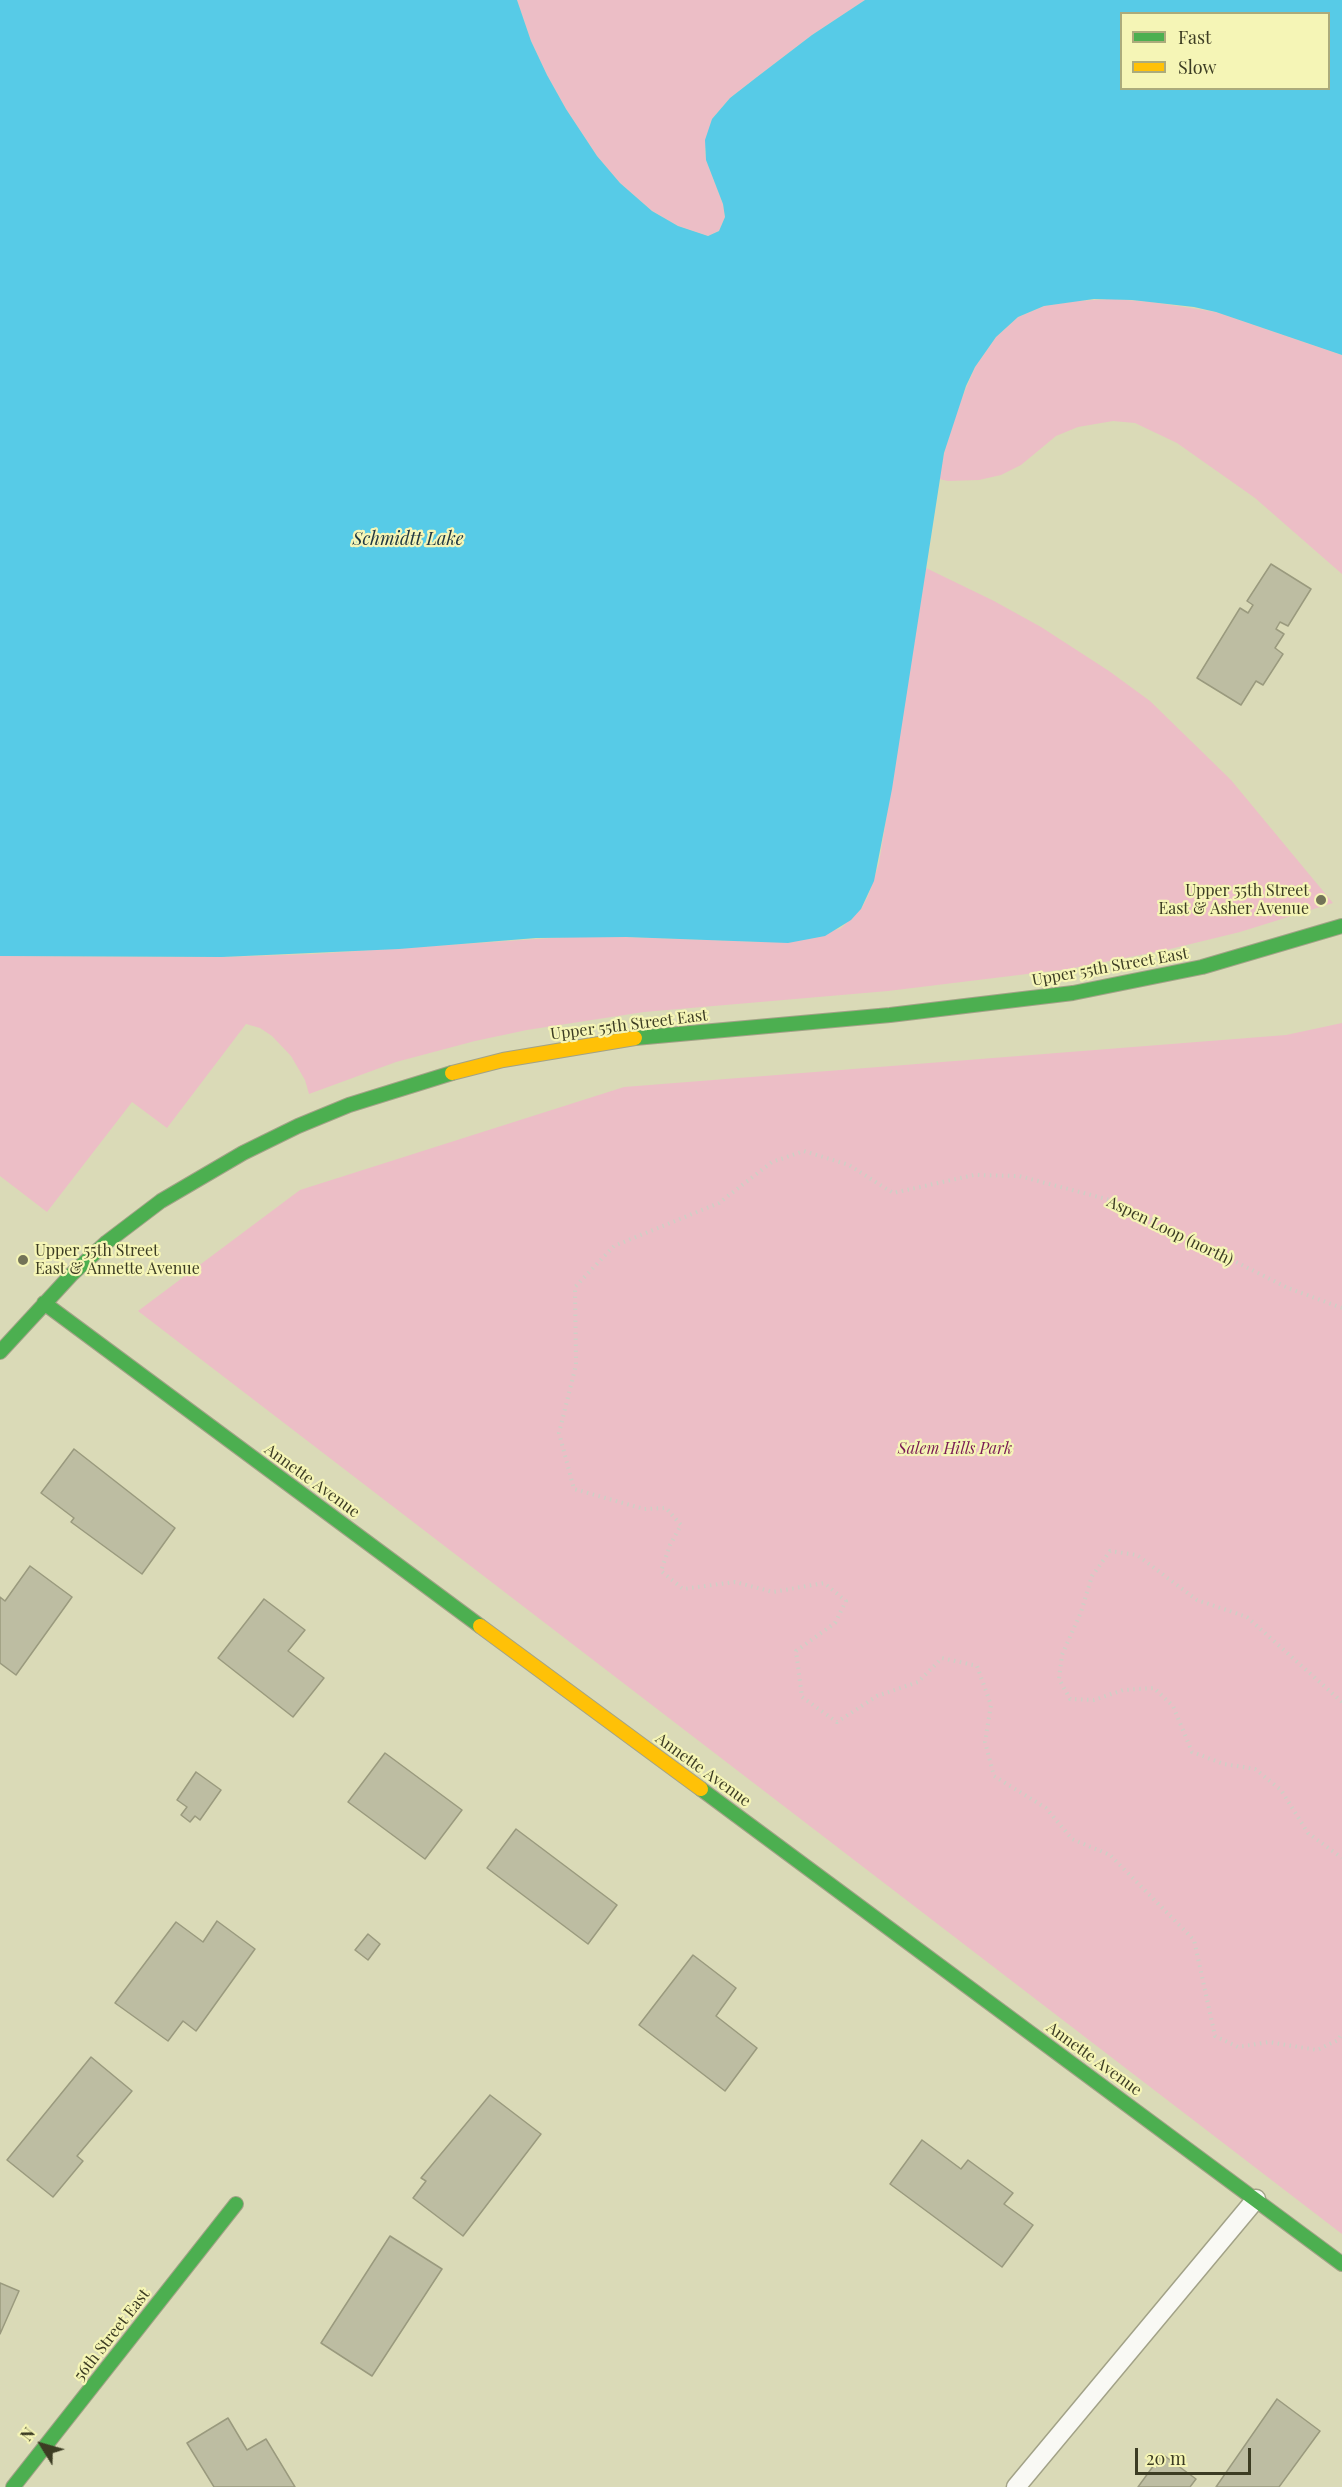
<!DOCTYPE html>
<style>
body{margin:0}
#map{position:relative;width:1342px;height:2487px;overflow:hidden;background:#dadab7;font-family:"Playfair Display",serif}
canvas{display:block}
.legend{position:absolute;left:1120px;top:12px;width:210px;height:78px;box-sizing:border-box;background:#f5f5b6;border:2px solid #abab7b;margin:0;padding:8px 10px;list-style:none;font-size:18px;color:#3c3c23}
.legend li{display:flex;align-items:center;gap:12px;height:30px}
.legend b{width:30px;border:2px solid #abab7b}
.north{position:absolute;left:12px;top:2415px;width:60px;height:60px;-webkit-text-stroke:4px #f5f5b6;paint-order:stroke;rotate:307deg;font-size:16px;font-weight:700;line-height:24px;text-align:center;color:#3c3c23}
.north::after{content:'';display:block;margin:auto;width:21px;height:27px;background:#3c3c23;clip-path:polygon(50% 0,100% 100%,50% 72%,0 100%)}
.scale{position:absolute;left:1135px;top:2448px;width:116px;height:27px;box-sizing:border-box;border:3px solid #3c3c23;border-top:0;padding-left:8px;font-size:18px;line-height:21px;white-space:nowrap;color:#3c3c23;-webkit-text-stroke:4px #f5f5b6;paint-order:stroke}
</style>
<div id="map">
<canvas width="1342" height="2487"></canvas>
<ul class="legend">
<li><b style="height:8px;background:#4caf50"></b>Fast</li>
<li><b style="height:8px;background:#ffc107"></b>Slow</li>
</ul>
<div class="north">N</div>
<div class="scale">20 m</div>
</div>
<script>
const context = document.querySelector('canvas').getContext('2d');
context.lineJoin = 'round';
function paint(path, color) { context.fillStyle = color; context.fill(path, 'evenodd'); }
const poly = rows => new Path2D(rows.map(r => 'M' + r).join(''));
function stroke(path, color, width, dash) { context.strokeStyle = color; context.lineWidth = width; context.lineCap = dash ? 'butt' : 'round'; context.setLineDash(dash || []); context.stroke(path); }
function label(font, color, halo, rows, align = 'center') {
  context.font = font + ' "Playfair Display",serif'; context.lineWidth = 4.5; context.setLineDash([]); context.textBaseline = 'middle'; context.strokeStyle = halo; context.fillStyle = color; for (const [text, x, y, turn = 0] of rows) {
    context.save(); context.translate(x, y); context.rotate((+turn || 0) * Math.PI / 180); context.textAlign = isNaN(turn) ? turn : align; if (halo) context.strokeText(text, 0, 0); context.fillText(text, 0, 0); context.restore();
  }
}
const green = poly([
 [517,0,865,0,812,35,757,77,730,98,712,119,705,150,706,160,723,204,725,217,719,231,708,236,678,226,652,211,620,183,597,156,566,109,547,75,531,41],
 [1113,299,1152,302,1216,312,1342,355,1342,574,1255,498,1177,443,1135,423,1113,421,1078,427,1056,436,1021,465,1001,475,979,480,948,481,939,479,944,453,958,407,975,367,996,337,1018,317,1044,306,1076,301],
 [926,568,994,601,1041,627,1109,671,1150,701,1231,780,1333,903,1240,932,1166,950,1068,969,888,991,644,1012,527,1030,475,1041,396,1062,309,1094,305,1080,291,1056,272,1036,260,1028,246,1024,167,1128,132,1102,47,1212,0,1176,0,956,222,957,313,954,567,937,626,937,764,942,840,929,861,909,868,896,879,863],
 [1342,1023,1342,2234,138,1311,300,1190,624,1087,1286,1035]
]);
const water = poly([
 [0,0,517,0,531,41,547,75,566,109,597,156,620,183,652,211,678,226,708,236,719,231,725,217,723,204,706,160,705,140,712,119,730,98,757,77,812,35,865,0,1342,0,1342,355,1216,312,1194,307,1132,300,1094,299,1044,306,1018,317,996,337,975,367,966,386,944,453,892,789,874,881,861,909,851,920,825,936,788,943,626,937,536,938,399,949,222,957,0,956],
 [1122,14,1328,14,1328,88,1122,88]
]);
const building = poly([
 [1271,564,1311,589,1288,626,1280,622,1276,629,1284,634,1275,648,1283,654,1263,685,1256,681,1241,705,1197,678,1240,608,1248,613,1253,605,1247,601,1271,564],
 [74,1449,175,1528,142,1574,71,1522,74,1518,41,1493,74,1449],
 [30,1566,72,1597,16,1675,0,1663,0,1597,5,1601,30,1566],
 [264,1599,305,1630,288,1651,324,1678,293,1717,218,1658,264,1599],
 [385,1753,462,1810,425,1859,348,1802,385,1753],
 [196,1772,221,1790,200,1820,195,1816,190,1822,181,1815,187,1807,177,1800,196,1772],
 [516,1829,617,1905,588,1944,487,1868,516,1829],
 [217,1921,255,1949,196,2031,183,2021,168,2041,115,2003,176,1922,203,1942,217,1921],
 [368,1934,380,1944,368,1960,355,1950,368,1934],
 [693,1955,736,1988,716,2016,757,2048,725,2091,639,2025,693,1955],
 [91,2057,132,2091,77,2156,83,2161,53,2197,7,2160,91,2057],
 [490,2095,541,2134,463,2236,413,2198,426,2181,421,2178,490,2095],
 [922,2140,961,2169,968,2160,1013,2193,1004,2204,1033,2225,1002,2267,890,2184,922,2140],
 [390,2236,442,2269,372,2376,321,2343,390,2236],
 [0,2283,19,2291,0,2334,0,2283],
 [1277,2399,1320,2431,1279,2487,1216,2487,1277,2399],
 [228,2418,247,2450,266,2439,295,2487,214,2487,187,2443,228,2418],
 [1162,2454,1196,2479,1190,2487,1138,2487,1162,2454]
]);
const path = poly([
 [1342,1308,1288,1288,1114,1201,1019,1176,974,1175,893,1193,849,1165,804,1151,772,1162,719,1203,614,1246,575,1287,576,1365,559,1433,574,1489,644,1509,666,1508,681,1525,670,1545,661,1571,683,1589,735,1582,773,1592,824,1583,846,1601,835,1623,796,1651,802,1697,837,1722,877,1696,918,1682,942,1658,977,1666,991,1705,985,1742,994,1776,1046,1808,1072,1839,1110,1855,1194,1940,1215,2036,1238,2047,1269,2042,1317,2050,1338,2040,1342,2033],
 [1342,1702,1247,1617,1197,1600,1137,1555,1110,1551,1092,1576,1081,1612,1062,1655,1059,1679,1070,1699,1094,1700,1123,1690,1154,1688,1173,1706,1192,1752,1224,1764,1255,1769,1281,1790,1308,1833,1342,1858]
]);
const lane = poly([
 [1016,2487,1256,2199]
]);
const fast = poly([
 [635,1038,890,1015,1073,993,1202,967,1342,926],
 [44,1303,480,1626],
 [0,1352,72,1274,107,1242,161,1201,243,1153,298,1126,349,1105,452,1073],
 [701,1789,1342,2264],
 [13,2487,236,2204]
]);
const slow = poly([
 [452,1073,503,1060,635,1038],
 [480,1626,701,1789]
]);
const markers = [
 [1321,900,6,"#737357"],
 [23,1260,6,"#737357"]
];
const poiNames = [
 ["Upper 55th Street",1309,891],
 ["East & Asher Avenue",1309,909],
 ["Upper 55th Street",35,1251,"left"],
 ["East & Annette Avenue",35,1269,"left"]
];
const streetNames = [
 ["Upper 55th Street East",1110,967,-10],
 ["Upper 55th Street East",629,1025,-7],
 ["Aspen Loop (north)",1170,1231,26],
 ["Annette Avenue",312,1481,36],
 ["Annette Avenue",703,1770,36],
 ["Annette Avenue",1094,2059,36],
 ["56th Street East",112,2335,-52]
];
const parkNames = [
 ["Salem Hills Park",955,1449]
];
const waterNames = [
 ["Schmidtt Lake",408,539]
];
paint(green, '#ecbec6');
paint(water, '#57cbe7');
paint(building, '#bdbda2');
stroke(building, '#9a9a7e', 1.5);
stroke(lane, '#a2a287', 21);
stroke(fast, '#a2a287', 16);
stroke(slow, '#a2a287', 16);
stroke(path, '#cfcfc5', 4, [1.5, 4.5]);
stroke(lane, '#f9f9f4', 18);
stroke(fast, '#4caf50', 14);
stroke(slow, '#ffc107', 14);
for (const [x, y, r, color] of markers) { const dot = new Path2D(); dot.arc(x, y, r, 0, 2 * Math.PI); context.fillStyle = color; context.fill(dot); stroke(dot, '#f5f5b6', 2); }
label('16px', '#3c3c23', '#f5f5b6', poiNames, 'right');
label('16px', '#3c3c23', '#f5f5b6', streetNames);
label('italic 16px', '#7a1c55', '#f5f5b6', parkNames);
label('italic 18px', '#203842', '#f5f5b6', waterNames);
</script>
